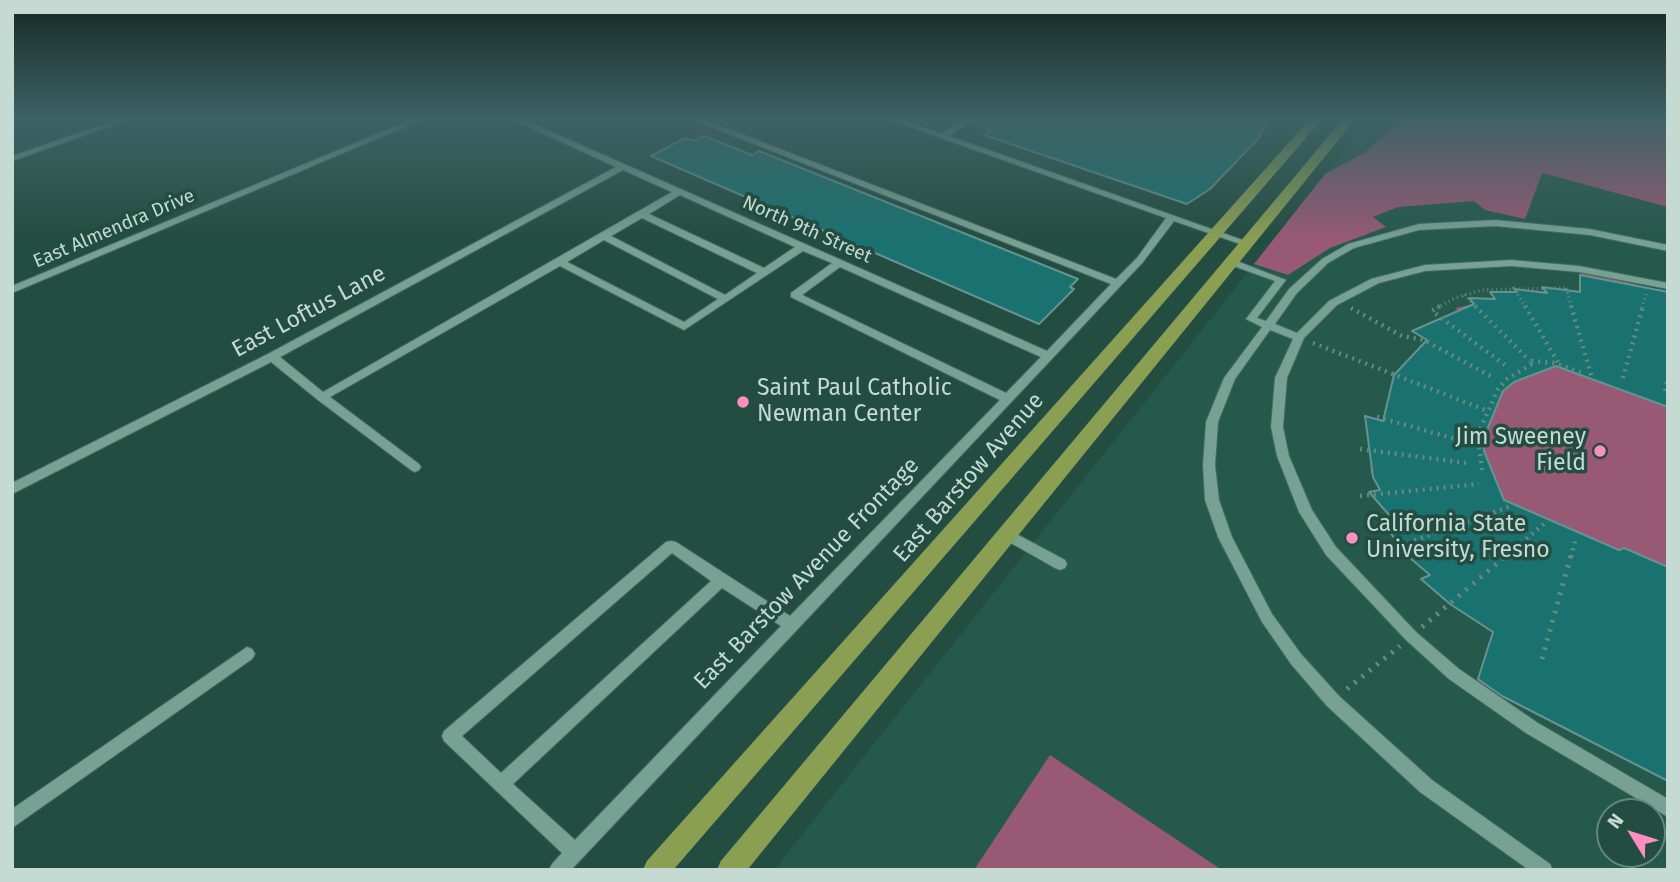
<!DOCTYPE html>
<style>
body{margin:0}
#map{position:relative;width:1680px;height:882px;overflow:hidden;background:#244d41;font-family:"Fira Sans",sans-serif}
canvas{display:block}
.frame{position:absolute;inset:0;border:14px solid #c4dad2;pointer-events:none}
.north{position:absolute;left:1596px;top:798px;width:70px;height:70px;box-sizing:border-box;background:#244d41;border:2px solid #64857b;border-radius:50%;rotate:308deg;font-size:19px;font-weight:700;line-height:28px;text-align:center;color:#c4dad2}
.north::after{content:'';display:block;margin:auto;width:24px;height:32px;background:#fd8ec0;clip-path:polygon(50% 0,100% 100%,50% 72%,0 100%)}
</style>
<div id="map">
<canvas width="1680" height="882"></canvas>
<div class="frame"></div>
<div class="north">N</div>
</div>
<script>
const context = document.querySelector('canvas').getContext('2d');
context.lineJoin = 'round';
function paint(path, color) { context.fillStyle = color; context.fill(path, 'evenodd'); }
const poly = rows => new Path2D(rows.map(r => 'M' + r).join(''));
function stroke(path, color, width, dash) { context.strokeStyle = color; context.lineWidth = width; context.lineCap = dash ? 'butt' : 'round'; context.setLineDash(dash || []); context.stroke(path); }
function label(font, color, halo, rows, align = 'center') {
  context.font = font + ' "Fira Sans",sans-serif'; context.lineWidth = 7; context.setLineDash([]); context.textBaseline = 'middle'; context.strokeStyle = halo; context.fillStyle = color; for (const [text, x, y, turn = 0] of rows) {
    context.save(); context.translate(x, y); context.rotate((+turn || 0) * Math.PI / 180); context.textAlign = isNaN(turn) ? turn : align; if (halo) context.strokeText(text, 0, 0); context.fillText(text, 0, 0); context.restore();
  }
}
const built = poly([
 [1370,118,1668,118,1668,870,774,870],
 [1610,812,1652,812,1652,854,1610,854]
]);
const green = poly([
 [1404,118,1668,118,1668,207,1542,173,1525,219,1485,210,1474,201,1398,207,1373,217,1386,227,1330,248,1288,275,1254,264,1325,174,1364,153],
 [1580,271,1668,292,1668,781,1477,682,1493,632,1450,604,1421,579,1430,574,1397,547,1400,545,1378,518,1389,515,1369,492,1380,490,1370,471,1380,470,1370,451,1365,416,1383,421,1438,378,1404,364,1427,340,1412,331,1442,317,1461,313,1455,308,1474,304,1469,298,1494,299,1490,292,1516,292,1514,289,1546,292,1542,287,1580,292],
 [1050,755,1222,870,974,870]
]);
const building = poly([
 [977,118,1246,118,1267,124,1258,139,1210,189,1187,204,984,135,990,130,971,124,977,118],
 [704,136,752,155,759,151,1078,279,1070,287,1074,289,1039,324,651,156,685,138,694,141,704,136],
 [1580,275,1668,292,1668,407,1556,366,1514,382,1503,391,1484,437,1484,451,1504,500,1619,550,1624,548,1668,567,1668,781,1502,696,1478,679,1493,632,1450,604,1421,579,1430,575,1397,547,1401,546,1378,518,1390,516,1369,492,1380,490,1373,477,1365,416,1383,421,1394,375,1427,340,1412,331,1474,304,1469,298,1495,299,1490,292,1517,292,1514,289,1547,293,1542,287,1580,292,1580,275]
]);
const pathFar2 = poly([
 [1513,287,1526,308],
 [1566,288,1572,308],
 [1464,295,1477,308],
 [1437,308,1455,298,1482,290,1566,288],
 [1642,308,1646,294]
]);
const pathFar1 = poly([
 [1440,306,1432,311,1509,368],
 [1475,306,1530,361],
 [1525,306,1559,364],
 [1571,306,1592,378],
 [1351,308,1402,336,1424,340,1494,378],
 [1313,343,1488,411],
 [1623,378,1643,306],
 [1665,391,1668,377],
 [1377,417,1463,441],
 [1360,449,1466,463],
 [1482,470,1478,434,1498,389,1507,379,1532,364,1530,361,1554,363,1583,373],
 [1360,496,1479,484],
 [1388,550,1511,506],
 [1505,557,1545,523],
 [1571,557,1576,537]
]);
const path = poly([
 [1422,627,1507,555],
 [1542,659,1571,555],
 [1347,689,1400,646]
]);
const minor = poly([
 [122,118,134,118,12,161,12,156,122,118],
 [415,118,426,118,12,293,12,286,415,118],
 [509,118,520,118,1047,351,1111,284,688,118,700,118,1116,279,1137,258,1166,218,885,118,897,118,942,134,964,118,974,118,949,136,1251,243,1246,246,1243,245,1174,221,1143,262,571,870,549,870,552,864,562,853,444,741,442,736,444,731,666,542,671,541,676,542,790,616,1000,400,791,297,791,293,832,263,803,251,684,330,560,266,330,397,419,464,421,467,419,470,415,472,411,470,318,400,271,362,12,494,12,483,268,354,616,167,509,118],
 [623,170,672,192,323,392,280,357,623,170],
 [680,195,795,247,764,268,649,214,680,195],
 [642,218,757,273,725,295,611,236,642,218],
 [604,240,718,299,684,322,567,262,604,240],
 [840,267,1041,357,1006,393,802,295,840,267],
 [672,553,711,581,501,773,462,736,672,553],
 [722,588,781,626,575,840,513,784,722,588],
 [1495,220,1590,229,1668,245,1668,251,1590,235,1495,226,1419,230,1354,248,1328,263,1297,293,1275,324,1297,333,1329,301,1371,279,1425,265,1511,260,1579,266,1668,283,1668,289,1579,272,1511,266,1425,271,1379,283,1337,305,1304,338,1287,378,1283,427,1289,456,1312,510,1336,547,1416,632,1459,669,1538,723,1668,799,1668,817,1526,733,1449,679,1406,640,1326,555,1299,512,1277,456,1271,427,1275,378,1293,339,1270,330,1235,379,1218,422,1215,465,1219,500,1232,537,1272,614,1301,654,1339,696,1432,780,1550,864,1553,870,1529,870,1420,792,1327,706,1291,664,1262,622,1218,537,1205,500,1203,465,1206,422,1224,378,1262,327,1246,319,1275,281,1228,264,1228,260,1234,260,1286,280,1257,318,1266,321,1289,289,1322,259,1348,244,1419,224,1495,220],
 [1007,529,1065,560,1067,564,1065,568,1060,570,1055,568,1002,538,1000,534,1002,530,1007,529],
 [247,647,252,649,255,654,252,659,12,828,12,809,247,647]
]);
const major = poly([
 [1311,118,1323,118,673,870,643,870,647,861,1311,118],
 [1344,118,1356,118,747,870,717,870,721,861,1344,118]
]);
const markers = [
 [743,402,7,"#fd8ec0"],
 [1600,451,7,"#fd8ec0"],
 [1352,538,7,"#fd8ec0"]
];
const farStreetnames = [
 ["East Almendra Drive",114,229,-23],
 ["North 9th Street",807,230,24]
];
const streetNames = [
 ["East Loftus Lane",309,312,-28],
 ["East Barstow Avenue",969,478,-49],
 ["East Barstow Avenue Frontage",807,574,-46]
];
const poiNames = [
 ["Saint Paul Catholic",757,389],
 ["Newman Center",757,415],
 ["Jim Sweeney",1586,438,"right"],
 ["Field",1586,464,"right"],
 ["California State",1366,525],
 ["University, Fresno",1366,551]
];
paint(built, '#25594b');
paint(green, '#985975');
paint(building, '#1a7270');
stroke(building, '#649391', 2);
stroke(minor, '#476b62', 2);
stroke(major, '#476b62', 1);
stroke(pathFar2, '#68897e', 3.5, [1, 3.5]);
stroke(pathFar1, '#68897e', 4.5, [2, 5]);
stroke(path, '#68897e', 5, [2.5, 7]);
paint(minor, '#77a193');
paint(major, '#8b9f53');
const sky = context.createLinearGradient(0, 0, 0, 242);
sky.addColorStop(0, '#142a24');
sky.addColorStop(0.49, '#3f6265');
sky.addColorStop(1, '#3f626500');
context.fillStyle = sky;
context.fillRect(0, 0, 1680, 242);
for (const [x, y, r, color] of markers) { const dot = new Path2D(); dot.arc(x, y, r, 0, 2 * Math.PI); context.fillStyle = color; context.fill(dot); stroke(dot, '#244d41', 2.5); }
label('19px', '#c4dad2', '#244d41', farStreetnames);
label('23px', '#c4dad2', '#244d41', streetNames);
label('23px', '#c4dad2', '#244d41', poiNames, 'left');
</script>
